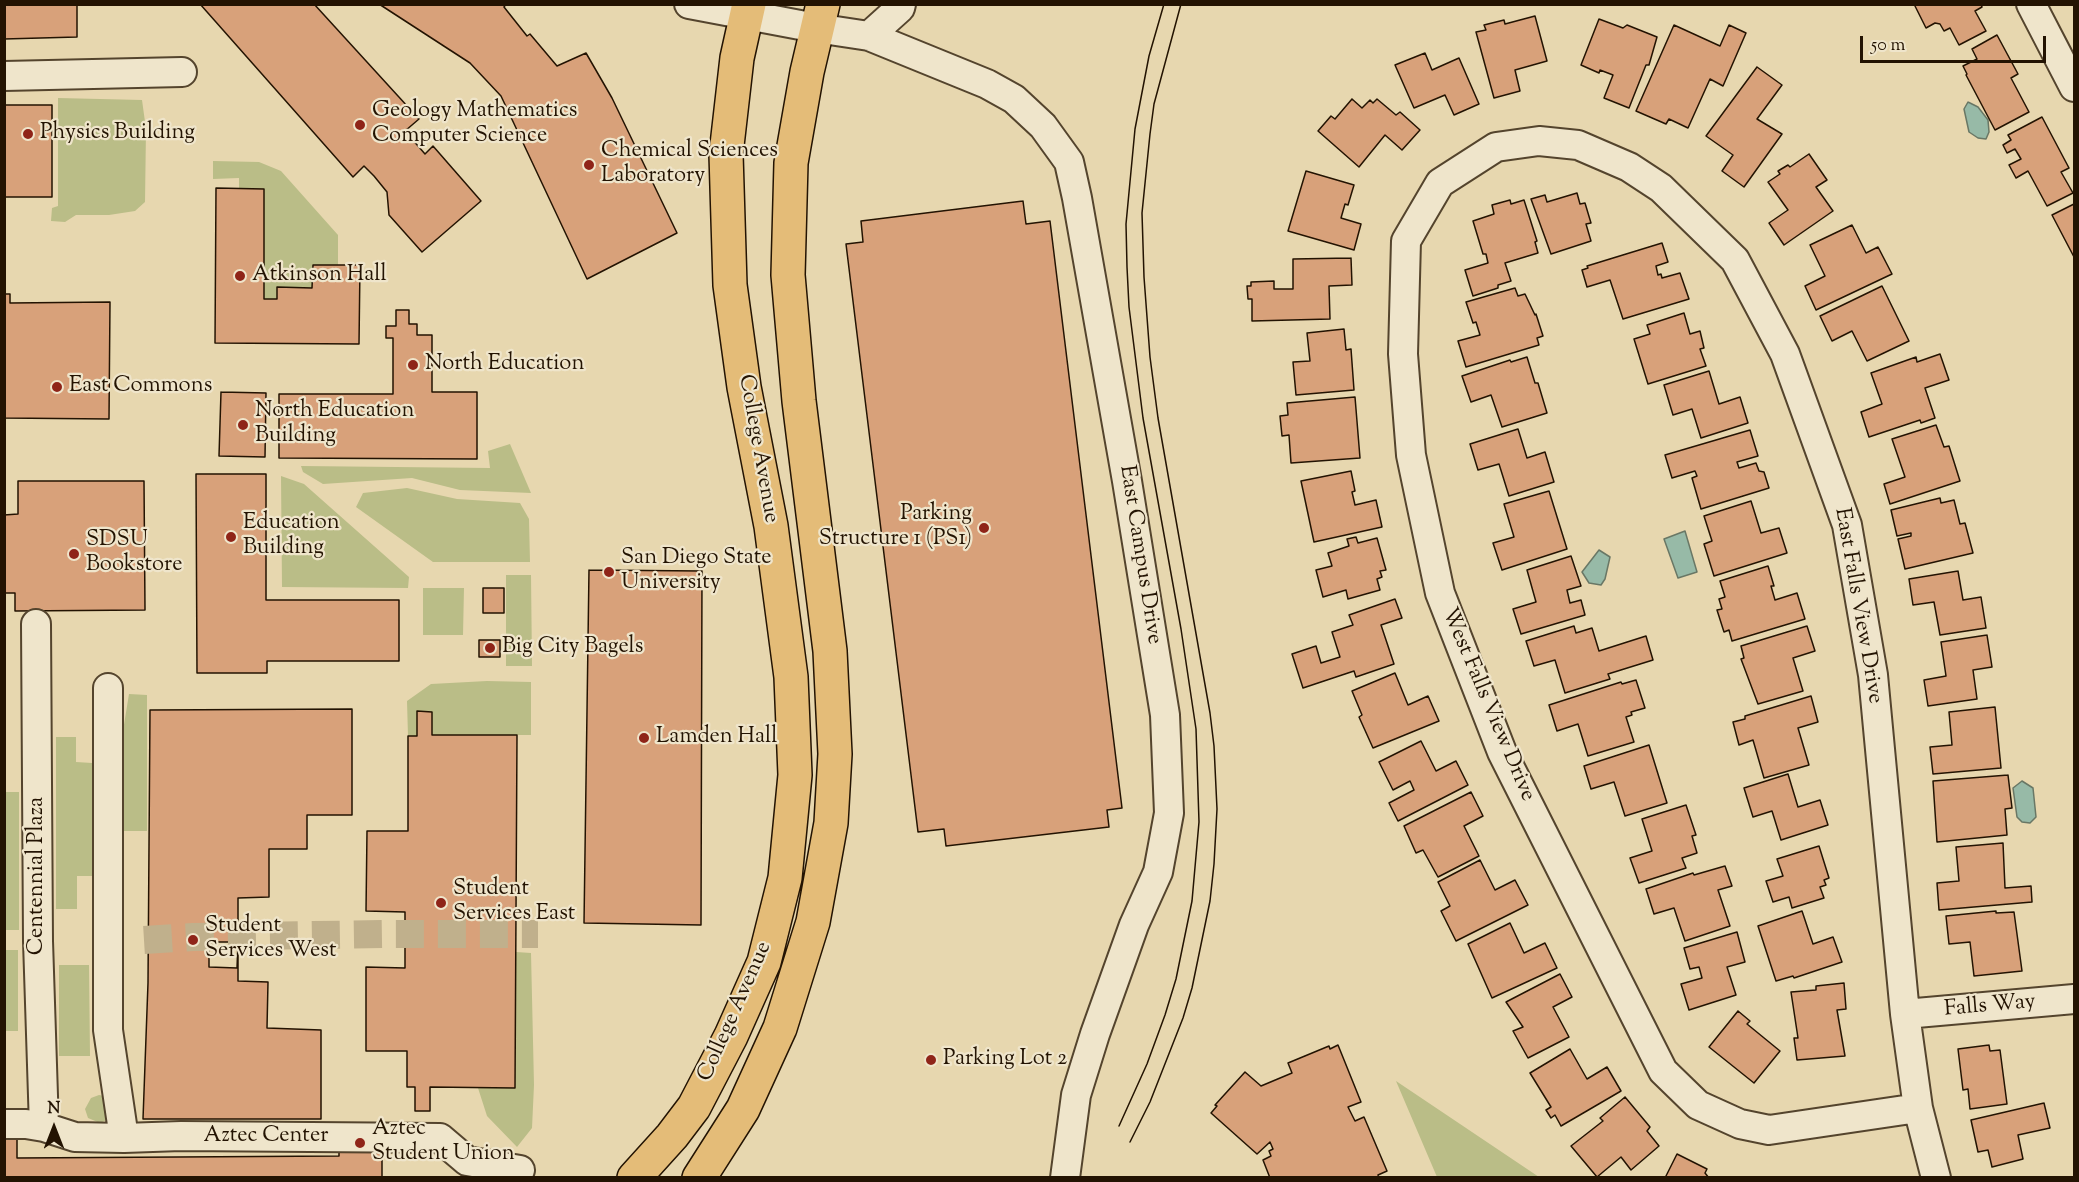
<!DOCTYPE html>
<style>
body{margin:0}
#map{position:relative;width:2079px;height:1182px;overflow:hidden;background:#e7d7af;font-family:"Sorts Mill Goudy",serif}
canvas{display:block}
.frame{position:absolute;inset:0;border:6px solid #231302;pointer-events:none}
.north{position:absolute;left:24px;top:1098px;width:60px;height:60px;-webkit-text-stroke:4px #efe5cb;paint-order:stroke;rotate:0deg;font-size:16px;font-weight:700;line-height:24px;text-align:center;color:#231302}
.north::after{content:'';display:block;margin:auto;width:21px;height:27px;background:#231302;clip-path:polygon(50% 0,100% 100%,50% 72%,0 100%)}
.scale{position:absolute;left:1860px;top:36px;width:186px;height:27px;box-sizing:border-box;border:3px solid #231302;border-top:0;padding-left:8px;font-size:18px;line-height:21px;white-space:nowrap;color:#231302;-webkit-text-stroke:4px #efe5cb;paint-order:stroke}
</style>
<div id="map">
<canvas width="2079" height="1182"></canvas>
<div class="frame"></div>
<div class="north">N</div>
<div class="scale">50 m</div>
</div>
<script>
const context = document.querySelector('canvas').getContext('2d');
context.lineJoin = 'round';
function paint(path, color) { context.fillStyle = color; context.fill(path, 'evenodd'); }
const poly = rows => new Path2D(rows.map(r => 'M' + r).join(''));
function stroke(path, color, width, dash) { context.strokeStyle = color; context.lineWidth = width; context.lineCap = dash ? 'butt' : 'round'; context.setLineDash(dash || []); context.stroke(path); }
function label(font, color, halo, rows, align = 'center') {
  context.font = font + ' "Sorts Mill Goudy",serif'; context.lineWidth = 4.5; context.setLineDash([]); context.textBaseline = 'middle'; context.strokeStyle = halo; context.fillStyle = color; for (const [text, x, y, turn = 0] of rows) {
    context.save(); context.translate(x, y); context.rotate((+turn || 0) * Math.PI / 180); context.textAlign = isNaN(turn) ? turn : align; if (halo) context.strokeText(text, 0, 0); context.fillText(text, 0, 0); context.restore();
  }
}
const green = poly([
 [58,98,142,100,146,129,145,202,135,211,109,215,76,215,65,222,51,221,52,208,58,206],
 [213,161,259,162,281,171,338,235,338,265,313,265,312,288,277,287,277,299,264,299,264,189,239,189,239,178,213,179],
 [510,444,531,493,460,490,412,478,323,484,303,472,301,466,490,468,488,451],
 [281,476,304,484,409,577,408,588,282,587],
 [407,488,457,499,520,503,529,519,530,562,433,562,356,507,363,493],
 [506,575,531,575,532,666,506,666],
 [423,588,464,588,463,635,423,635],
 [487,681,531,682,531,735,432,735,432,712,417,711,417,736,408,736,407,701,431,684],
 [129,694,147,695,147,831,122,831,121,743],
 [56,737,76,737,76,762,92,763,92,876,77,876,77,909,56,909],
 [5,792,19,792,19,930,5,930],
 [5,950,18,950,18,1031,5,1031],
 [516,952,531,953,534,1085,532,1128,517,1147,487,1116,478,1088,515,1087],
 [59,965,89,965,90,1056,59,1056],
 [1396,1081,1539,1177,1437,1177],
 [99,1095,104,1096,109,1119,100,1123,88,1118,85,1109,91,1098]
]);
const water = poly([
 [1968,102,1978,107,1988,120,1989,132,1986,139,1978,138,1969,132,1964,109,1968,102],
 [1685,531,1697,572,1678,578,1664,539,1685,531],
 [1599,550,1610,557,1605,579,1601,585,1589,583,1582,572,1599,550],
 [2022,781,2033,788,2036,817,2030,823,2022,822,2017,817,2013,788,2022,781]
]);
const building = poly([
 [4,4,77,4,77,37,4,39,4,4],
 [200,4,314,4,419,119,405,131,425,154,433,146,481,201,422,252,389,215,387,192,374,176,364,166,353,177,200,4],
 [379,4,506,4,504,7,527,36,530,34,557,66,586,53,612,98,677,233,587,279,501,96,470,63,379,4],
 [1914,4,1981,4,1982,7,1975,11,1986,31,1959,45,1950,28,1944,31,1940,24,1935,23,1926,28,1914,4],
 [1535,16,1547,61,1515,70,1520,91,1494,98,1476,32,1486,30,1484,25,1504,20,1505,24,1535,16],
 [1599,19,1623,28,1627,25,1657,37,1649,65,1646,65,1629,108,1604,98,1613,75,1600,70,1599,73,1581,65,1599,19],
 [1674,25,1720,46,1729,25,1746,33,1723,86,1710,79,1688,128,1669,119,1666,124,1636,111,1674,25],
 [1997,35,2018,74,2011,78,2029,112,1995,130,1966,75,1967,74,1963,66,1977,59,1972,49,1997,35],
 [1425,53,1432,70,1459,58,1479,104,1454,115,1445,95,1414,108,1395,65,1425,53],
 [1757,67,1782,85,1757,119,1782,134,1744,187,1722,171,1733,155,1706,136,1757,67],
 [1352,99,1362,108,1370,100,1373,103,1377,99,1396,115,1400,112,1420,130,1402,150,1385,135,1359,167,1318,131,1331,116,1335,119,1352,99],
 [4,105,52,105,52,197,4,197,4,105],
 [2042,117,2069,168,2061,172,2073,193,2047,206,2028,171,2016,178,2009,165,2021,159,2015,149,2007,153,2003,145,2011,140,2008,135,2042,117],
 [1809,154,1827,180,1816,187,1833,211,1784,245,1769,223,1788,210,1768,182,1780,174,1778,171,1788,165,1790,167,1809,154],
 [1306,171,1354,185,1348,205,1345,204,1341,218,1361,224,1354,250,1288,231,1306,171],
 [216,188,264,189,264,299,277,299,277,287,312,288,313,265,360,265,359,344,215,343,216,188],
 [1577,193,1580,204,1585,203,1591,223,1586,224,1591,241,1551,254,1531,199,1545,195,1547,202,1577,193],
 [1510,200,1511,204,1524,200,1537,241,1535,242,1538,253,1505,263,1511,281,1498,285,1498,288,1473,296,1465,270,1488,263,1486,254,1483,254,1473,221,1494,214,1492,205,1510,200],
 [1023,201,1026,224,1050,221,1122,808,1107,810,1109,827,946,846,944,829,918,832,846,244,863,242,861,221,1023,201],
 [2074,204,2074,257,2052,215,2074,204],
 [1852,225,1866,253,1878,247,1892,274,1816,310,1805,286,1825,276,1810,245,1852,225],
 [1662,243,1668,262,1656,266,1658,275,1661,274,1662,278,1680,273,1689,299,1623,319,1610,280,1587,287,1582,270,1588,268,1587,266,1662,243],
 [1351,258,1352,285,1329,286,1330,319,1252,321,1252,299,1248,299,1247,286,1251,286,1251,282,1274,281,1274,289,1293,289,1293,259,1351,258],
 [1882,286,1909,341,1867,361,1852,331,1832,341,1820,316,1882,286],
 [1515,288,1518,296,1525,294,1535,315,1536,314,1543,336,1537,338,1539,345,1466,367,1458,341,1480,335,1476,322,1473,323,1466,302,1515,288],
 [4,294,10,294,10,303,110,302,109,419,4,418,4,294],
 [396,310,409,310,409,324,417,324,417,335,432,335,432,392,477,392,477,459,279,458,279,394,393,394,393,338,386,338,386,326,396,326,396,310],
 [1684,313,1690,334,1700,331,1704,348,1700,349,1706,366,1648,384,1634,339,1650,334,1647,325,1684,313],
 [1344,329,1346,350,1351,349,1354,390,1296,395,1293,362,1310,361,1307,333,1344,329],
 [1940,354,1949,380,1925,388,1935,418,1921,423,1920,420,1869,437,1861,412,1882,404,1871,373,1916,357,1917,362,1940,354],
 [1527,357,1535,383,1538,383,1547,413,1502,427,1491,395,1471,402,1462,376,1510,360,1511,362,1527,357],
 [1709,371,1719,404,1740,397,1748,423,1701,438,1692,409,1673,415,1664,385,1709,371],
 [221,392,266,393,265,457,219,456,221,392],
 [1355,397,1360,458,1291,463,1289,435,1282,436,1280,416,1288,415,1287,403,1355,397],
 [1936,425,1944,447,1949,446,1960,481,1890,504,1884,484,1905,477,1892,439,1936,425],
 [1518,429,1527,458,1545,452,1554,482,1509,496,1499,464,1478,470,1470,444,1518,429],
 [1750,430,1758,456,1737,462,1739,468,1756,463,1759,471,1764,472,1769,488,1701,509,1692,478,1697,476,1695,471,1672,478,1665,455,1750,430],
 [1351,471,1355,491,1352,492,1355,505,1376,500,1382,527,1314,542,1301,481,1351,471],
 [196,474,266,474,266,600,399,600,399,661,267,661,267,673,197,673,196,474],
 [18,481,144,481,145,610,15,611,15,593,4,593,4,515,18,514,18,481],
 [1549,491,1567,549,1502,570,1493,543,1514,537,1504,504,1549,491],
 [1940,498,1941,503,1954,500,1960,524,1965,523,1973,553,1905,569,1898,539,1911,536,1911,533,1897,536,1891,510,1940,498],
 [1751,501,1761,533,1779,528,1787,553,1714,576,1704,544,1712,541,1704,516,1751,501],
 [1356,537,1358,543,1377,538,1386,570,1380,571,1382,577,1377,579,1380,590,1348,599,1346,590,1323,597,1316,570,1332,566,1328,553,1349,546,1347,539,1356,537],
 [1571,556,1581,586,1567,590,1570,603,1581,600,1585,615,1521,634,1513,609,1536,602,1527,570,1571,556],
 [1768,566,1774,586,1771,586,1775,600,1797,593,1805,619,1732,641,1729,630,1724,632,1717,610,1722,609,1719,599,1725,597,1720,581,1768,566],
 [589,570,702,571,701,925,584,923,589,570],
 [1958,571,1963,600,1981,597,1986,628,1940,635,1934,602,1913,605,1909,579,1958,571],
 [483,588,504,588,504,613,483,613,483,588],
 [1395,599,1402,618,1381,625,1394,664,1356,677,1354,671,1303,688,1292,654,1316,646,1321,663,1340,657,1332,632,1353,625,1349,615,1395,599],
 [1574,626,1576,633,1592,628,1599,651,1646,636,1653,660,1608,674,1610,679,1565,693,1555,660,1534,666,1526,641,1574,626],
 [1807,626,1815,651,1793,658,1803,691,1758,704,1741,659,1744,658,1741,646,1807,626],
 [1987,635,1992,667,1973,670,1977,699,1928,706,1924,680,1946,676,1941,642,1987,635],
 [479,640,500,640,500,657,479,657,479,640],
 [1395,673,1408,705,1428,696,1439,721,1373,748,1359,717,1362,715,1352,691,1395,673],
 [1636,680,1645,708,1631,712,1632,715,1626,717,1634,742,1588,756,1578,724,1557,731,1549,705,1621,682,1622,684,1636,680],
 [1811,696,1818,722,1798,728,1809,765,1764,778,1753,740,1739,745,1733,722,1745,719,1745,716,1811,696],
 [1995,707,2001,768,1933,774,1930,747,1952,745,1949,712,1995,707],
 [352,709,352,815,307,815,307,849,269,849,269,897,238,898,238,981,268,982,267,1028,321,1030,321,1119,143,1119,148,983,150,710,352,709],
 [417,711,432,712,432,735,517,735,515,1088,430,1087,430,1111,415,1111,415,1087,407,1087,407,1051,366,1051,366,967,405,968,405,912,366,911,367,831,408,831,408,736,417,736,417,711],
 [1421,741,1436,771,1456,761,1468,785,1398,821,1389,803,1414,790,1410,781,1393,790,1379,762,1421,741],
 [1649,745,1667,803,1625,816,1614,782,1591,789,1584,766,1649,745],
 [1788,774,1798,807,1820,800,1828,825,1781,840,1772,811,1753,817,1744,788,1788,774],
 [2008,775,2012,808,2005,809,2007,835,1937,842,1933,781,2008,775],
 [1471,792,1483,816,1464,826,1479,856,1438,877,1423,850,1416,853,1404,826,1471,792],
 [1686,805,1696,835,1692,836,1697,853,1682,858,1686,868,1639,883,1630,858,1652,851,1642,819,1686,805],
 [2003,843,2005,888,2031,886,2032,902,1939,910,1937,883,1959,881,1956,847,2003,843],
 [1819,846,1829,878,1824,880,1826,885,1820,887,1824,898,1792,908,1789,897,1773,902,1766,881,1783,876,1777,859,1819,846],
 [1480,860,1495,890,1515,880,1528,905,1456,941,1441,911,1450,906,1438,882,1480,860],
 [1725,866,1732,886,1718,890,1730,926,1685,941,1674,908,1654,914,1646,889,1693,873,1694,875,1725,866],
 [1802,911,1813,944,1833,937,1842,962,1794,978,1793,976,1776,981,1758,926,1802,911],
 [1996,911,1996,913,2014,912,2022,971,1974,976,1970,942,1949,944,1946,916,1996,911],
 [1510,923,1524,953,1545,943,1557,968,1492,998,1468,944,1510,923],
 [1737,932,1745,962,1727,967,1736,995,1689,1010,1681,984,1702,978,1699,967,1690,969,1684,948,1737,932],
 [209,942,238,942,237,968,209,967,209,942],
 [1560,974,1572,997,1553,1007,1569,1037,1528,1058,1513,1031,1523,1027,1506,1002,1560,974],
 [1844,983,1846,1009,1837,1010,1845,1056,1797,1060,1794,1038,1798,1038,1791,992,1816,990,1816,986,1844,983],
 [1738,1011,1750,1021,1747,1024,1780,1051,1754,1083,1709,1047,1738,1011],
 [1338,1045,1361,1102,1348,1107,1355,1121,1364,1117,1387,1171,1378,1175,1379,1178,1270,1178,1263,1160,1271,1156,1269,1151,1273,1149,1270,1142,1257,1154,1211,1113,1217,1106,1215,1105,1245,1072,1261,1086,1292,1073,1288,1063,1329,1046,1330,1049,1338,1045],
 [1989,1045,1990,1051,2000,1050,2007,1104,1970,1109,1968,1089,1963,1090,1958,1049,1989,1045],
 [1570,1049,1587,1079,1607,1067,1621,1091,1561,1126,1555,1115,1551,1118,1546,1110,1551,1107,1530,1073,1570,1049],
 [1625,1097,1650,1127,1647,1131,1659,1146,1631,1170,1621,1157,1597,1177,1571,1146,1603,1121,1600,1118,1625,1097],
 [2044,1103,2050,1128,2018,1135,2023,1159,1992,1167,1988,1150,1978,1152,1971,1120,2044,1103],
 [4,1114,17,1114,17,1158,339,1156,339,1130,382,1130,382,1177,394,1178,4,1178,4,1114],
 [1677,1154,1707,1169,1705,1173,1709,1178,1665,1178,1677,1154]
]);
const minorTunnel = poly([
 [144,940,193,937,383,934,538,934]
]);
const minor = poly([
 [689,4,816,28,869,36,987,84,1014,99,1043,126,1069,162,1077,198,1127,481,1165,715,1169,813,1158,872,1134,925,1095,1034,1076,1095,1065,1178],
 [2031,4,2074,87],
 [869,36,900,8,901,4],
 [4,76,182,72],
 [36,624,38,941,44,1127],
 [108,688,108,1030,124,1138],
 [1905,1014,2074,999],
 [1918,1108,1769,1130,1740,1124,1698,1105,1663,1071,1502,752,1440,593,1411,455,1403,354,1406,241,1440,183,1496,147,1539,141,1578,145,1629,167,1661,188,1735,260,1785,354,1847,525,1873,675,1905,1014,1918,1108,1936,1178],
 [4,1124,26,1124,44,1127,75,1137,124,1138,181,1136,440,1138,467,1161,520,1170]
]);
const major = poly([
 [634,1178,672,1136,694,1107,731,1036,764,962,785,878,795,775,791,677,771,526,744,387,730,285,726,154,737,58,749,4],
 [699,1178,743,1109,780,1028,813,922,831,823,835,754,830,651,799,401,788,275,791,163,807,72,823,4]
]);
const tram = poly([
 [1119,1126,1147,1064,1165,1015,1176,979,1192,901,1199,822,1196,729,1181,629,1143,418,1129,307,1127,267,1126,224,1135,129,1149,56,1164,4],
 [1130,1142,1150,1102,1183,1018,1192,988,1210,901,1214,864,1217,809,1214,746,1210,713,1158,418,1150,357,1144,277,1142,213,1150,134,1154,104,1181,4]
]);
const markers = [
 [360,125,6,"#8f2418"],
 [28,134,6,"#8f2418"],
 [589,165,6,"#8f2418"],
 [240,276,6,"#8f2418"],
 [413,365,6,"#8f2418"],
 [57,387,6,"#8f2418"],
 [243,425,6,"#8f2418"],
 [984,528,6,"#8f2418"],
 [231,537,6,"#8f2418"],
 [74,554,6,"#8f2418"],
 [609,572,6,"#8f2418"],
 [490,648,6,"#8f2418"],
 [644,738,6,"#8f2418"],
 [441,903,6,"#8f2418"],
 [193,940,6,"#8f2418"],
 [931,1060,6,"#8f2418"],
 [360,1143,6,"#8f2418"]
];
const poiNames = [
 ["Geology Mathematics",372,112],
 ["Computer Science",372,137],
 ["Physics Building",40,134],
 ["Chemical Sciences",601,152],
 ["Laboratory",601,177],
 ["Atkinson Hall",252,276],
 ["North Education",425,365],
 ["East Commons",69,387],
 ["North Education",255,412],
 ["Building",255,437],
 ["Parking",972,515,"right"],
 ["Structure 1 (PS1)",972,540,"right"],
 ["Education",243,524],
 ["Building",243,549],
 ["SDSU",86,541],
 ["Bookstore",86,566],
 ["San Diego State",621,559],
 ["University",621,584],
 ["Big City Bagels",502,648],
 ["Lamden Hall",656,738],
 ["Student",453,890],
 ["Services East",453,915],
 ["Student",205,927],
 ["Services West",205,952],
 ["Parking Lot 2",943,1060],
 ["Aztec",372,1130],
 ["Student Union",372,1155]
];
const streetNames = [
 ["College Avenue",757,449,80],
 ["East Campus Drive",1139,555,81],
 ["East Falls View Drive",1857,606,80],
 ["West Falls View Drive",1487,705,67],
 ["Centennial Plaza",38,876,-90],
 ["Falls Way",1990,1007,-5],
 ["College Avenue",736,1012,-66],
 ["Aztec Center",266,1137]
];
paint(green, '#babd87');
paint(water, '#97baa7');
stroke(water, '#697765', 1.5);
paint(building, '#d8a17a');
stroke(building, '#231302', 1.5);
stroke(minorTunnel, '#c0b08c', 28, [28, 14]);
stroke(minor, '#54442d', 32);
stroke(major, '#231302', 36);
stroke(minor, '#efe5cb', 28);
stroke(major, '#e4bc78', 33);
stroke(tram, '#231302', 1.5);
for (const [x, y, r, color] of markers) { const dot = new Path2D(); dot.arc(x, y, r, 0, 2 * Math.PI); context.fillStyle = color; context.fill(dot); stroke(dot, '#efe5cb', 2); }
label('22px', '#231302', '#efe5cb', poiNames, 'left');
label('22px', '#231302', '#efe5cb', streetNames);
</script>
